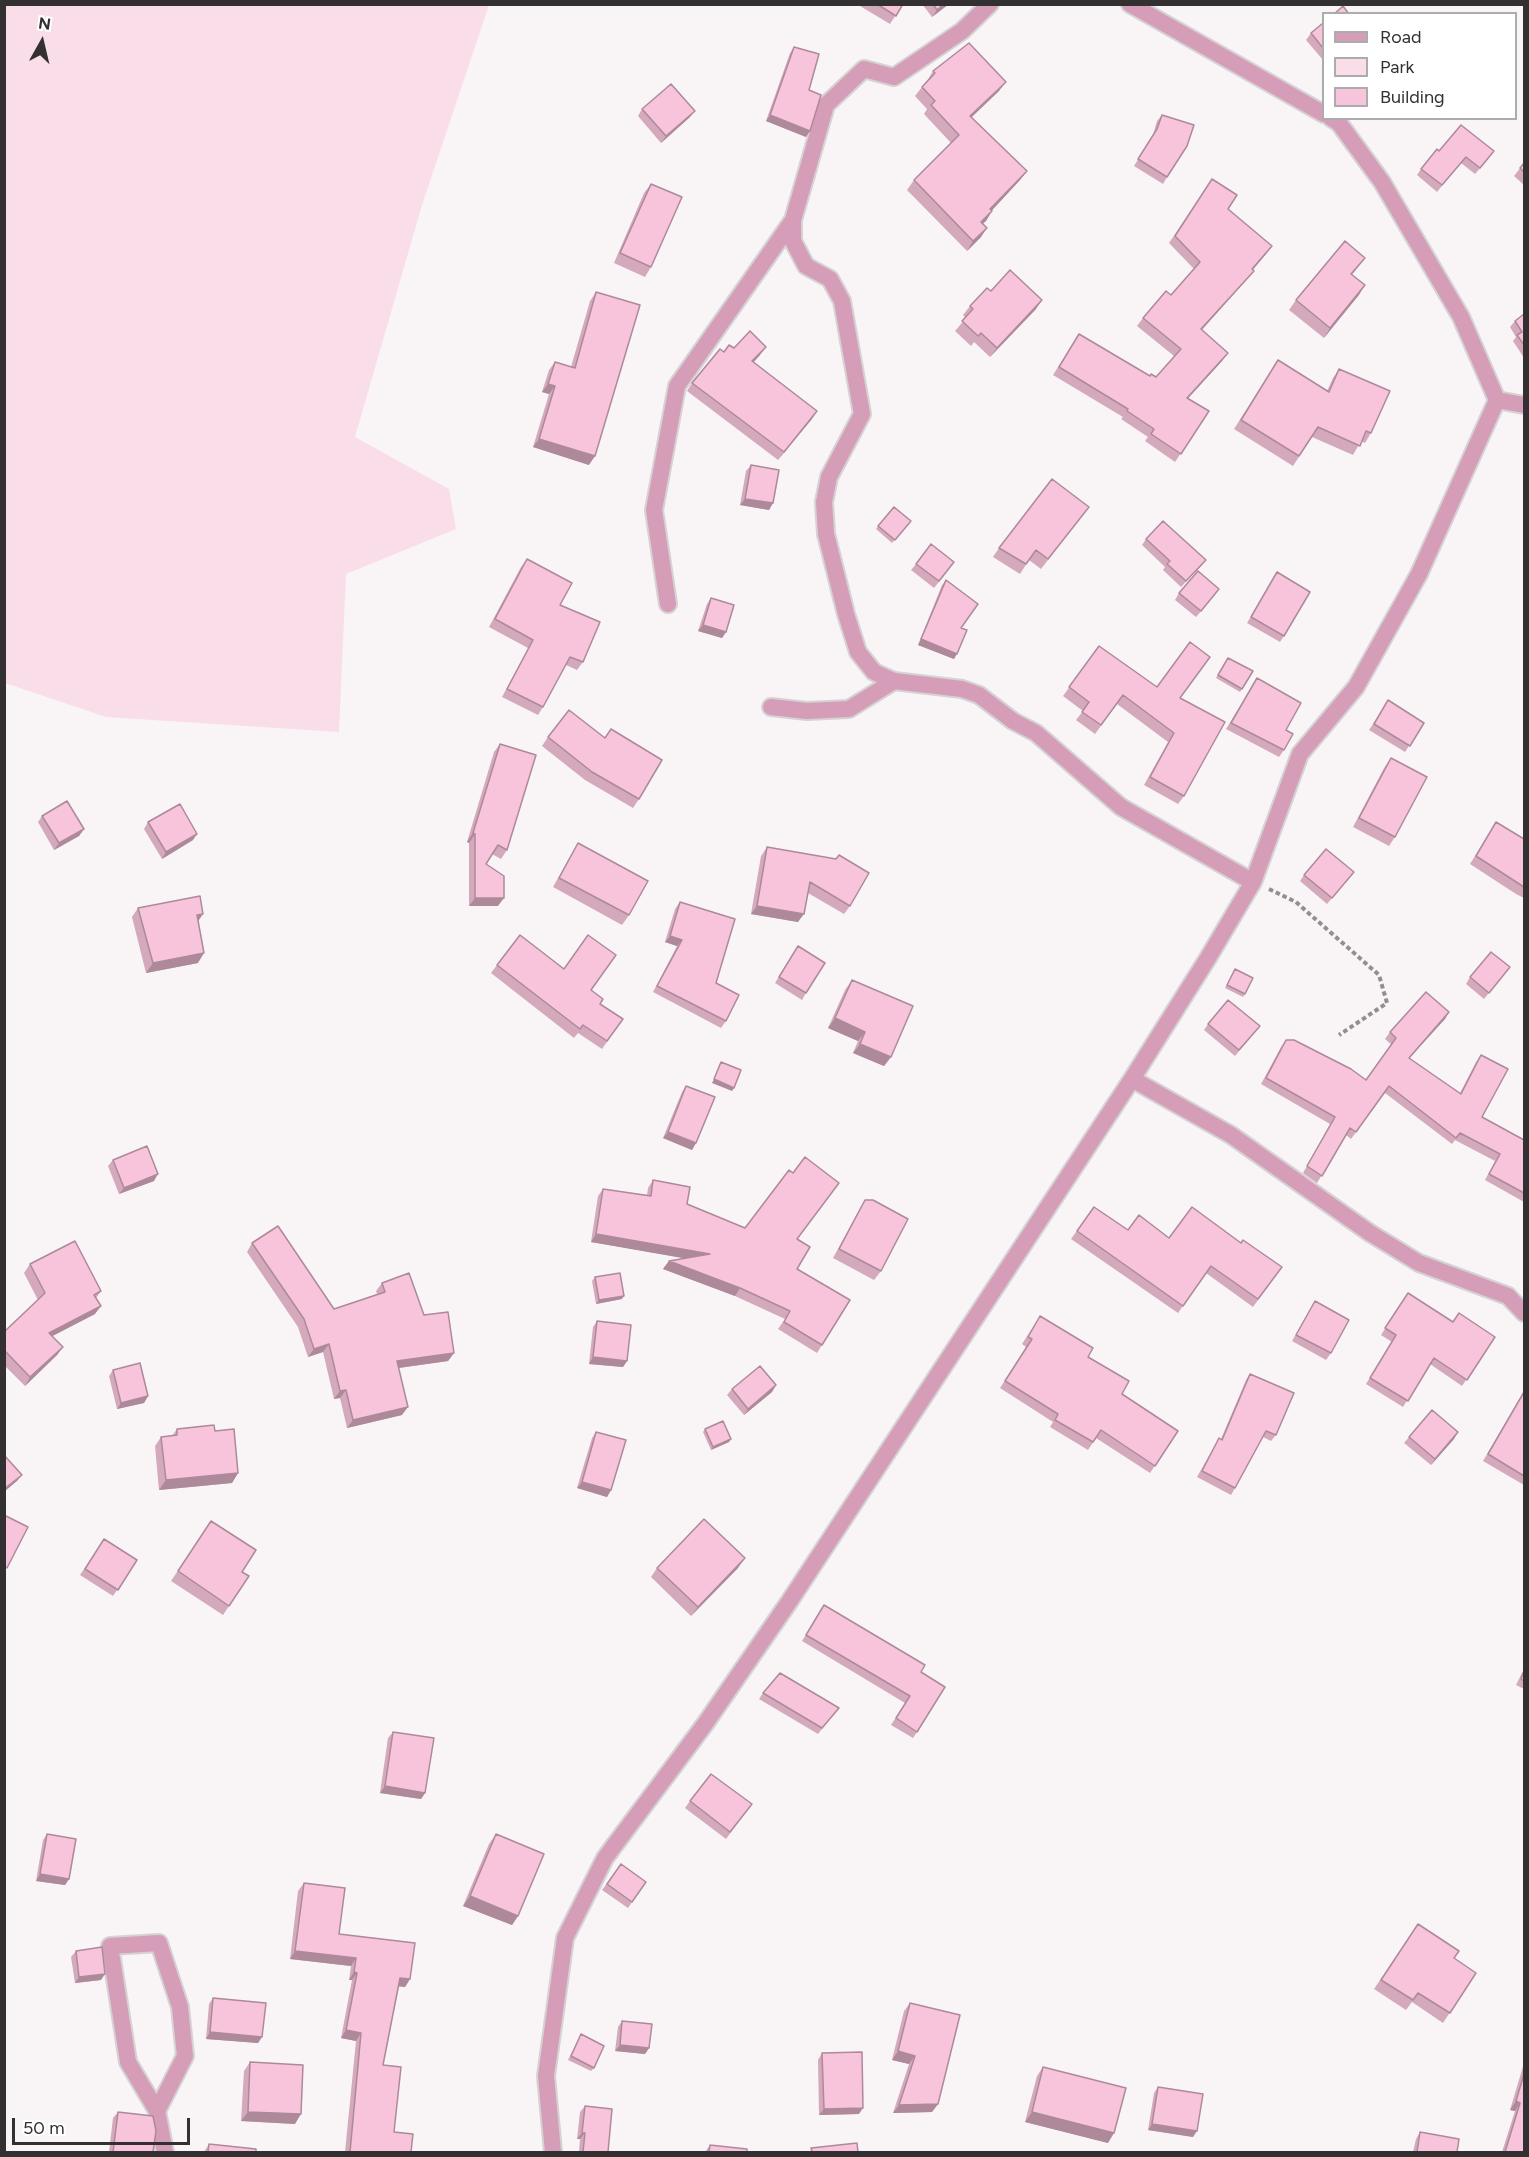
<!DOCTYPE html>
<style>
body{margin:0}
#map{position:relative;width:1529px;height:2157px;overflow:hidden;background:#f9f5f7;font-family:Figtree,sans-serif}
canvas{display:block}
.frame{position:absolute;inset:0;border:6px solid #323031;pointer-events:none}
.legend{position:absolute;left:1322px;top:12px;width:195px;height:108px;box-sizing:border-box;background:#fff;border:2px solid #adacad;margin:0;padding:8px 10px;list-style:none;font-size:18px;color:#323031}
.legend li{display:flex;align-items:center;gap:12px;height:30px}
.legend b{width:30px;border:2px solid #adacad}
.north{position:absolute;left:12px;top:12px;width:60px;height:60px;-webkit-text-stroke:4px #fff;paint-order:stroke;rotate:8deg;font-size:16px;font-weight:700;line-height:24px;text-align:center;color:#323031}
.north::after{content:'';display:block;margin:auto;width:21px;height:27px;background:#323031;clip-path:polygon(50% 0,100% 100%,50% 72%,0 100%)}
.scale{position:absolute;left:12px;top:2118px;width:178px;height:27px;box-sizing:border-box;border:3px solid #323031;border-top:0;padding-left:8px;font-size:18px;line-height:21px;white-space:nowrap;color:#323031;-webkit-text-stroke:4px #fff;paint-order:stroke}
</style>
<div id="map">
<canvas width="1529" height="2157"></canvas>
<div class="frame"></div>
<ul class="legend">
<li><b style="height:8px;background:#d59db7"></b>Road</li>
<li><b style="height:16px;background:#f9dde9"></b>Park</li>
<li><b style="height:16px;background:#f7c4db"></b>Building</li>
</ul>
<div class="north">N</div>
<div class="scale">50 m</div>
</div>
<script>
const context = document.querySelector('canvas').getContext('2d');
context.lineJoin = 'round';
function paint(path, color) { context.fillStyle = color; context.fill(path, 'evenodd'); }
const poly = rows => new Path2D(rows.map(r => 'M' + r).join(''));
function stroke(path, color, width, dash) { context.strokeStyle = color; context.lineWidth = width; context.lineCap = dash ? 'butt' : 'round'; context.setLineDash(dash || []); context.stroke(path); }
const green = poly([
 [5,4,489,5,422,205,355,437,449,489,456,529,346,574,339,732,106,717,5,683]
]);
const path = poly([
 [1269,889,1296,902,1379,975,1387,1003,1339,1035]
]);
const minor = poly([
 [990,4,962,31,894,77,864,69,826,105,793,220,793,241,806,266,830,279,842,301,862,414,829,477,824,502,826,534,846,614,858,652,874,672,894,681,962,689,979,695,1013,721,1036,733,1121,807,1253,882],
 [1130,4,1324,114],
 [1497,400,1524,405],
 [668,604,654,510,677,386,793,220],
 [771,707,807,711,849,709,894,681],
 [1132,1079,1231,1135,1370,1233,1419,1263,1508,1296,1524,1313],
 [157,2111,185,2056,180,2007,159,1943,110,1946,128,2062,157,2111,165,2152],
 [553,2152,546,2076,565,1938,605,1858,705,1724,789,1602,1132,1079,1208,958,1253,882,1300,754,1356,687,1419,574,1497,400,1461,317,1382,182,1339,123,1331,118]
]);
const wall = poly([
 [861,4,903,4,890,24,860,6],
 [922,4,949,4,932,17],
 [1323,23,1323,60,1306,40,1311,33],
 [794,47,809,90,806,137,766,121,790,53],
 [933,71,999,91,971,118,1027,171,1020,180,992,210,986,221,983,223,981,237,967,251,907,190,914,180,951,143,924,114,927,109,915,96,922,87,927,81],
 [642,109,690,117,661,143,638,116],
 [1162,115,1167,177,1163,184,1134,166,1153,135,1157,121],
 [1439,151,1489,158,1475,174,1461,163,1437,192,1417,175,1421,169],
 [1524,163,1524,185,1514,176],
 [1212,179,1228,209,1266,254,1253,270,1254,271,1248,278,1202,330,1222,361,1188,398,1209,411,1175,462,1145,441,1148,437,1121,419,1123,417,1053,375,1079,334,1150,376,1156,377,1174,356,1137,326,1143,318,1171,295,1194,269,1169,243],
 [651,184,651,267,645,277,614,263,644,193],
 [1365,258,1352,275,1365,285,1324,338,1289,310,1296,300],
 [991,291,1036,309,990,357,974,342,971,346,955,331,966,318,963,315,970,306],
 [596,292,589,465,533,447,549,394,542,392,549,370,555,362,571,367,590,301],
 [1524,314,1524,358,1513,341,1516,337,1510,327,1515,321],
 [734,348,760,355,754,362,817,411,778,460,687,391,692,383,724,351],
 [1278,360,1327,391,1333,378,1339,369,1371,433,1365,443,1361,441,1353,455,1312,437,1293,466,1234,429],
 [751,465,773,503,769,510,740,505,746,471],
 [1082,516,1041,569,1029,560,1020,574,993,557,999,548],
 [911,521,892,543,876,529,878,526],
 [1146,539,1206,560,1201,566,1181,587,1163,570,1165,567,1142,545],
 [527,559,560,605,583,662,577,670,566,665,543,707,538,715,502,697,528,648,489,627,521,567],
 [916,564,950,568,934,588,911,570],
 [1277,572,1284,636,1280,642,1247,623],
 [946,580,961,628,954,659,918,645,942,585],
 [1179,593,1215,595,1196,617,1175,600],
 [711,598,726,632,722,638,698,631,707,604],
 [1099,646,1157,687,1180,698,1184,796,1178,804,1144,785,1168,742,1117,704,1095,734,1076,720,1083,711,1063,696],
 [1226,661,1242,689,1240,692,1216,678],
 [1257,678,1286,730,1284,750,1279,757,1226,729],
 [1384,707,1424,723,1405,752,1369,730],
 [611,729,639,799,633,808,585,780,542,746,548,737,605,738],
 [500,744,507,850,501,859,492,854,486,864,498,906,469,906,469,843,467,842,494,752],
 [1391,758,1395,837,1389,846,1353,827,1384,768],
 [42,816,84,829,79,836,54,850,38,822],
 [148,822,193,840,162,859,144,829],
 [1496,822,1524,839,1524,898,1516,894,1470,864],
 [578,843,629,915,622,925,553,887,572,853],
 [767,847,850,906,844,914,808,893,798,922,751,914,761,856],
 [1354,872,1327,904,1300,881,1304,875],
 [680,902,726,1021,721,1028,653,992,677,946,665,942,675,909],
 [138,908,198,921,198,963,146,973,132,917],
 [798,946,806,993,802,1000,775,983],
 [497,965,591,990,600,1004,623,1019,602,1049,578,1033,574,1038,491,973],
 [1510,967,1484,999,1466,984,1470,977],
 [1235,969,1245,994,1243,997,1225,988],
 [852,980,891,1057,884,1066,853,1053,858,1041,828,1028,845,990],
 [1449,1012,1445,1019,1409,1058,1460,1093,1476,1062,1481,1055,1482,1117,1523,1139,1524,1135,1524,1202,1485,1180,1495,1161,1455,1140,1452,1144,1385,1093,1351,1139,1346,1135,1317,1183,1303,1173,1330,1124,1261,1084,1281,1047,1286,1040,1366,1080,1392,1045,1385,1039,1390,1032],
 [1208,1024,1260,1026,1235,1056,1204,1030],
 [686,1086,696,1143,692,1150,663,1138,682,1092],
 [113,1160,154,1181,119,1194,108,1166],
 [653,1180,687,1204,745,1228,797,1239,797,1269,822,1345,817,1353,778,1329,785,1319,735,1296,663,1269,669,1261,685,1258,591,1242,598,1196,603,1189,647,1195,648,1188],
 [865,1200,881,1271,874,1280,833,1258,859,1210],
 [1094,1207,1128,1230,1169,1238,1241,1243,1282,1267,1253,1307,1206,1273,1178,1313,1071,1239],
 [252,1243,334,1309,377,1294,376,1291,382,1283,424,1315,454,1353,448,1361,399,1368,402,1415,347,1428,340,1398,334,1399,323,1352,308,1357,298,1327,247,1252],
 [30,1264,101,1291,96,1298,95,1314,52,1336,63,1347,57,1355,25,1386,4,1365,4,1332,38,1300,24,1273],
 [595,1277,622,1299,596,1304,592,1281],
 [1408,1293,1453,1322,1495,1337,1462,1386,1430,1364,1403,1407,1366,1384,1392,1342,1381,1335],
 [1315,1301,1331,1353,1326,1360,1292,1341],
 [1040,1316,1088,1357,1122,1394,1178,1431,1150,1473,1096,1438,1088,1450,1050,1427,1053,1422,1000,1388,1026,1347,1022,1344],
 [597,1321,627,1361,623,1367,589,1364,593,1327],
 [113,1370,148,1396,144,1403,117,1409,109,1376],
 [1250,1374,1276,1435,1271,1441,1263,1437,1235,1488,1231,1495,1197,1477,1215,1445,1219,1438,1221,1439,1246,1380],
 [776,1385,772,1392,744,1415,727,1395,732,1389],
 [1524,1391,1524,1485,1483,1461],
 [177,1429,215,1431,238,1473,232,1483,159,1490,155,1446,161,1437,172,1436],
 [705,1429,731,1439,729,1442,711,1450,703,1432],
 [596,1432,611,1490,607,1497,577,1488,592,1438],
 [1409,1437,1454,1439,1431,1465,1404,1443],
 [211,1521,242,1572,249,1576,223,1615,171,1581],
 [104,1539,137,1560,113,1596,80,1575],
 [657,1568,738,1568,691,1616,651,1577],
 [824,1605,921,1672,917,1732,913,1738,891,1725,905,1703,802,1641],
 [1524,1669,1524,1689,1516,1685],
 [763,1693,834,1714,818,1734,759,1699],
 [393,1732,425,1793,421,1799,380,1793,388,1738],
 [690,1801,752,1804,726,1839,685,1808],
 [47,1834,69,1879,65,1885,36,1881,43,1840],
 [496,1834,518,1916,512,1925,463,1906,489,1844],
 [621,1864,646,1882,628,1908,602,1890],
 [304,1883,339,1934,410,1979,405,1987,399,1986,383,2065,394,2132,411,2152,345,2152,356,2041,341,2038,352,1980,349,1980,351,1966,290,1959,298,1891],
 [1418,1924,1454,1958,1476,1973,1443,2023,1412,2002,1406,2010,1374,1989],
 [76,1951,101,1980,75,1983,71,1957],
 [213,1998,262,2037,258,2043,206,2039,209,2004],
 [910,2003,938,2104,932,2112,893,2113,909,2064,892,2060,904,2011],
 [622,2021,649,2048,645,2054,615,2051,618,2027],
 [581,2034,594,2068,591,2071,568,2060],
 [822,2053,859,2114,819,2115,818,2060],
 [250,2062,295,2124,241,2121,244,2071],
 [1524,2063,1524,2152,1502,2152,1515,2111,1510,2110],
 [1043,2067,1108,2143,1025,2122,1037,2076],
 [1158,2087,1193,2137,1148,2130,1154,2093],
 [585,2106,608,2152,579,2152,580,2139,577,2139,580,2112],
 [118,2112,153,2152,109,2152,113,2118],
 [1420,2132,1457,2152,1413,2152,1416,2139],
 [209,2144,256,2152,204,2152],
 [710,2145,747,2152,705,2152]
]);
const shadedWall = poly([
 [944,4,949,4,932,17,937,10],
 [1006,82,999,91,963,125,970,116],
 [695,111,690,117,661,143,666,136],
 [770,115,810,131,806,137,766,121],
 [1027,171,1020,180,984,219,990,209],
 [992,211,986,221,975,231,981,222],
 [987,228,981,237,967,251,973,241],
 [1272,246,1266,254,1246,277,1252,269],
 [1254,271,1248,278,1195,337,1201,329],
 [1365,285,1359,295,1324,338,1330,328],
 [1042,300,1036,309,990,357,997,348],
 [766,347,760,355,747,369,752,361],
 [1228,353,1222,361,1182,405,1187,398],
 [548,384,555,386,549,394,542,392],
 [817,411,812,419,778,460,784,452],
 [539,439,595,456,589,465,533,447],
 [745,499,773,503,769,510,740,505],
 [703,625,726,632,722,638,698,631],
 [921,639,957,654,954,659,918,645],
 [84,829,79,836,54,850,59,843],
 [473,833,475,834,469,843,467,842],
 [197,834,193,840,162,859,166,852],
 [475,898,504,898,498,906,469,906],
 [757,906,804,914,798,922,751,914],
 [203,914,197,923,197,915],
 [670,936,682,940,677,946,665,942],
 [204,953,198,963,146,973,153,963],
 [1449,1012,1445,1019,1404,1064,1409,1058],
 [835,1018,865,1032,858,1041,828,1028],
 [860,1044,891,1057,884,1066,853,1053],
 [714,1079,734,1088,732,1091,712,1083],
 [668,1132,696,1143,692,1150,663,1138],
 [158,1174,154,1181,119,1194,124,1188],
 [596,1234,710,1254,705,1262,591,1242],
 [669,1261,740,1288,735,1296,663,1269],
 [624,1296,622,1299,596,1304,599,1300],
 [101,1306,95,1314,43,1341,49,1333],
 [329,1344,323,1352,308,1357,314,1349],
 [63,1347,57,1355,25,1386,30,1377],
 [454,1353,448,1361,391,1369,397,1361],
 [593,1357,627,1361,623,1367,589,1364],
 [776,1385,772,1392,744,1415,748,1409],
 [346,1390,340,1398,334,1399,340,1391],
 [148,1396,144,1403,117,1409,121,1403],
 [408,1407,402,1415,347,1428,353,1420],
 [1458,1432,1454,1439,1431,1465,1435,1459],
 [731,1439,729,1442,711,1450,713,1447],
 [238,1473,232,1483,159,1490,166,1480],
 [22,1475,17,1481,4,1492,4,1489],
 [582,1482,611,1490,607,1497,577,1488],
 [745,1558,738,1568,691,1616,698,1607],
 [385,1786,425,1793,421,1799,380,1793],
 [40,1874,69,1879,65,1885,36,1881],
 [470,1896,518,1916,512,1925,463,1906],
 [295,1951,356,1958,351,1966,290,1959],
 [354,1972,357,1973,352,1980,349,1980],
 [105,1974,101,1980,75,1983,79,1977],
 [400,1978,410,1979,405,1987,395,1986],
 [346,2030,361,2033,356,2041,341,2038],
 [210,2032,262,2037,258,2043,206,2039],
 [620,2045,649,2048,645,2054,615,2051],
 [898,2051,915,2056,909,2064,892,2060],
 [1516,2101,1520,2103,1515,2111,1510,2110],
 [938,2104,932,2112,893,2113,899,2105],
 [863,2108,859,2114,819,2115,824,2109],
 [248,2112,301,2114,295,2124,241,2121],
 [1032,2112,1114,2133,1108,2143,1025,2122],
 [1152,2124,1197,2131,1193,2137,1148,2130],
 [582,2133,585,2133,580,2139,577,2139]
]);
const building = poly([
 [877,4,903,4,896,16,877,4],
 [933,4,944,4,937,10,933,4],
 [1343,6,1349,14,1334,14,1343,6],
 [1323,23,1323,48,1311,33,1323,23],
 [969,43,1006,82,970,116,1027,171,990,209,992,211,981,222,987,228,973,241,914,180,959,135,931,105,935,101,922,87,935,73,933,71,969,43],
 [794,47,819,54,809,90,821,95,810,131,770,115,794,47],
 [671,84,695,111,666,136,642,109,671,84],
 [1162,115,1194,125,1187,146,1167,177,1138,159,1157,129,1162,115],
 [1461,125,1494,151,1480,168,1466,157,1442,185,1421,169,1437,149,1439,151,1461,125],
 [1524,163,1524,172,1520,168,1524,163],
 [1212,179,1237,195,1228,209,1272,246,1252,269,1254,271,1201,329,1228,353,1187,398,1209,411,1181,454,1151,434,1154,429,1127,411,1128,409,1059,367,1079,334,1150,376,1151,374,1156,377,1181,349,1143,318,1166,291,1171,295,1200,262,1175,236,1212,179],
 [651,184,682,197,651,267,620,253,651,184],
 [1345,241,1365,258,1351,274,1365,285,1330,328,1296,300,1345,241],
 [1010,270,1042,300,997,348,981,333,978,336,962,321,973,309,970,306,987,288,991,291,1010,270],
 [596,292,640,305,595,456,539,439,555,386,548,384,555,362,575,368,596,292],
 [1524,314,1524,345,1517,335,1522,332,1515,321,1524,314],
 [750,331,766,347,752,361,817,411,784,452,692,383,720,349,724,352,729,345,734,348,750,331],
 [1278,360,1329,392,1339,369,1390,391,1371,433,1366,431,1360,446,1318,427,1299,456,1241,420,1278,360],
 [751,465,779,470,773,503,745,499,751,465],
 [1052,479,1089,507,1048,559,1036,550,1026,564,999,548,1052,479],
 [894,507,911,521,895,540,878,526,894,507],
 [1163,521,1206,560,1186,581,1167,564,1170,561,1146,539,1163,521],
 [931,544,954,562,939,581,916,564,931,544],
 [527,559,572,583,560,605,600,622,583,662,570,657,543,707,507,689,533,640,495,619,527,559],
 [1198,571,1219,589,1201,611,1179,593,1198,571],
 [1277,572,1310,592,1284,636,1251,617,1277,572],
 [946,580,978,604,961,628,967,630,957,654,921,639,946,580],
 [711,598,734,605,726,632,703,625,711,598],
 [1190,642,1210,657,1180,698,1225,722,1184,796,1150,777,1174,733,1123,695,1101,725,1082,712,1089,702,1069,687,1099,646,1157,687,1190,642],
 [1228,658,1253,671,1242,689,1218,675,1228,658],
 [1257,678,1301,703,1286,730,1293,734,1284,750,1231,723,1257,678],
 [1388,700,1424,723,1410,746,1374,724,1388,700],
 [569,710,605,738,611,729,662,760,639,799,592,772,548,737,569,710],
 [500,744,536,755,507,850,498,845,486,864,504,876,504,898,475,898,475,834,473,833,500,744],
 [1391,758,1427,777,1395,837,1359,818,1391,758],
 [67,801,84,829,59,843,42,816,67,801],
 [180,804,197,834,166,852,148,822,180,804],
 [1496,822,1524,839,1524,887,1476,856,1496,822],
 [578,843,648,881,629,915,559,878,578,843],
 [767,847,836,859,839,855,869,873,850,906,810,882,804,914,757,906,767,847],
 [1326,849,1354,872,1332,898,1304,875,1326,849],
 [200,896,203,914,197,915,204,953,153,963,138,908,200,896],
 [680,902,735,919,716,983,739,995,726,1021,657,986,682,940,670,936,680,902],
 [520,935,564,969,588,935,616,955,591,990,603,999,600,1004,623,1019,607,1041,583,1025,580,1029,497,965,520,935],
 [798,946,825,963,806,993,779,977,798,946],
 [1491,952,1510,967,1489,993,1470,977,1491,952],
 [1235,969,1253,978,1245,994,1227,985,1235,969],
 [852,980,913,1006,891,1057,860,1044,865,1032,835,1018,852,980],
 [1426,992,1449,1012,1409,1058,1461,1094,1481,1055,1508,1069,1482,1117,1524,1140,1524,1139,1524,1193,1489,1174,1500,1154,1460,1133,1456,1138,1389,1086,1356,1132,1350,1128,1322,1176,1307,1166,1335,1117,1266,1078,1286,1040,1294,1040,1351,1069,1366,1080,1396,1038,1390,1032,1426,992],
 [1228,1000,1260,1026,1239,1050,1208,1024,1228,1000],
 [721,1062,741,1070,734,1088,714,1079,721,1062],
 [686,1086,715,1097,696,1143,668,1132,686,1086],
 [147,1146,158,1174,124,1188,113,1160,147,1146],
 [805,1157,839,1183,797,1239,810,1247,797,1269,850,1300,822,1345,784,1322,790,1311,740,1288,669,1261,710,1254,596,1234,603,1189,651,1196,653,1180,690,1187,687,1204,745,1228,789,1170,793,1173,805,1157],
 [865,1200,873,1200,908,1219,881,1271,839,1249,865,1200],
 [1094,1207,1128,1230,1139,1215,1169,1238,1192,1207,1241,1243,1243,1240,1282,1267,1258,1299,1211,1266,1183,1306,1077,1231,1094,1207],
 [278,1226,334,1309,385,1292,382,1283,409,1273,424,1315,448,1312,454,1353,397,1361,408,1407,353,1420,346,1390,340,1391,329,1344,314,1349,304,1319,252,1243,278,1226],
 [75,1241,101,1291,94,1295,101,1306,49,1333,63,1347,30,1377,4,1350,4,1332,45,1293,30,1264,75,1241],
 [620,1273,624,1296,599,1300,595,1277,620,1273],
 [1408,1293,1453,1322,1459,1313,1495,1337,1467,1380,1434,1358,1408,1401,1370,1378,1396,1335,1385,1328,1408,1293],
 [1315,1301,1349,1320,1331,1353,1296,1335,1315,1301],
 [1040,1316,1093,1348,1088,1357,1129,1381,1122,1394,1178,1431,1155,1466,1101,1430,1093,1442,1055,1420,1058,1414,1005,1381,1032,1339,1028,1337,1040,1316],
 [597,1321,631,1325,627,1361,593,1357,597,1321],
 [140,1363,148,1396,121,1403,113,1370,140,1363],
 [760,1366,776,1385,748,1409,732,1389,760,1366],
 [1250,1374,1294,1393,1276,1435,1266,1431,1235,1488,1202,1471,1219,1438,1222,1440,1250,1374],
 [1524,1392,1524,1476,1488,1454,1524,1392],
 [1432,1410,1458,1432,1435,1459,1409,1437,1432,1410],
 [723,1421,731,1439,713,1447,705,1429,723,1421],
 [214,1425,215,1431,234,1429,238,1473,166,1480,161,1437,177,1435,177,1429,214,1425],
 [596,1432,626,1440,611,1490,582,1482,596,1432],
 [4,1455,22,1475,4,1489,4,1455],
 [4,1515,28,1527,7,1568,4,1566,4,1515],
 [704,1519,745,1558,698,1607,657,1568,704,1519],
 [211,1521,256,1550,242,1572,249,1576,229,1606,178,1571,211,1521],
 [104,1539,137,1560,118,1590,85,1569,104,1539],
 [824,1605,925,1665,921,1672,945,1687,917,1732,896,1718,910,1696,806,1635,824,1605],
 [1524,1671,1524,1681,1521,1679,1524,1671],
 [780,1673,839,1708,822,1728,763,1693,780,1673],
 [393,1732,434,1738,425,1793,385,1786,393,1732],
 [711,1774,752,1804,730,1832,690,1801,711,1774],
 [47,1834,76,1839,69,1879,40,1874,47,1834],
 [496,1834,544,1854,518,1916,470,1896,496,1834],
 [621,1864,646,1882,632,1902,607,1884,621,1864],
 [304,1883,345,1888,339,1934,415,1943,410,1979,400,1978,383,2065,401,2067,394,2132,413,2134,411,2152,350,2152,361,2033,346,2030,357,1973,354,1972,356,1958,295,1951,304,1883],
 [1418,1924,1459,1951,1454,1958,1476,1973,1450,2013,1418,1993,1413,2000,1381,1980,1418,1924],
 [102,1947,105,1974,79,1977,76,1951,102,1947],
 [213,1998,266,2003,262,2037,210,2032,213,1998],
 [910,2003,960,2015,938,2104,899,2105,915,2056,898,2051,910,2003],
 [622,2021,652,2024,649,2048,620,2045,622,2021],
 [581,2034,604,2046,594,2068,571,2056,581,2034],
 [862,2052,863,2108,824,2109,822,2053,862,2052],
 [250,2062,303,2065,301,2114,248,2112,250,2062],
 [1043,2067,1126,2088,1114,2133,1032,2112,1043,2067],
 [1524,2074,1524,2152,1505,2152,1520,2103,1516,2101,1524,2074],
 [1158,2087,1203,2094,1197,2131,1152,2124,1158,2087],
 [585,2106,612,2109,608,2152,583,2152,585,2133,582,2133,585,2106],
 [118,2112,153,2116,156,2131,153,2152,113,2152,118,2112],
 [1420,2132,1459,2139,1457,2152,1417,2152,1420,2132],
 [857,2143,858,2152,812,2152,811,2148,857,2143],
 [209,2144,256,2149,256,2152,208,2152,209,2144],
 [710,2145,747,2149,747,2152,709,2152,710,2145]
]);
paint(green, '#f9dde9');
stroke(minor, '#d5d2d3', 20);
stroke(path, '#928f91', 4, [4.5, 3]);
stroke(minor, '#d59db7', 16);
paint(wall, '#d4a9bc');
paint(shadedWall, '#ad8999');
paint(building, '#f7c4db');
stroke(building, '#ad8999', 1.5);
</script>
